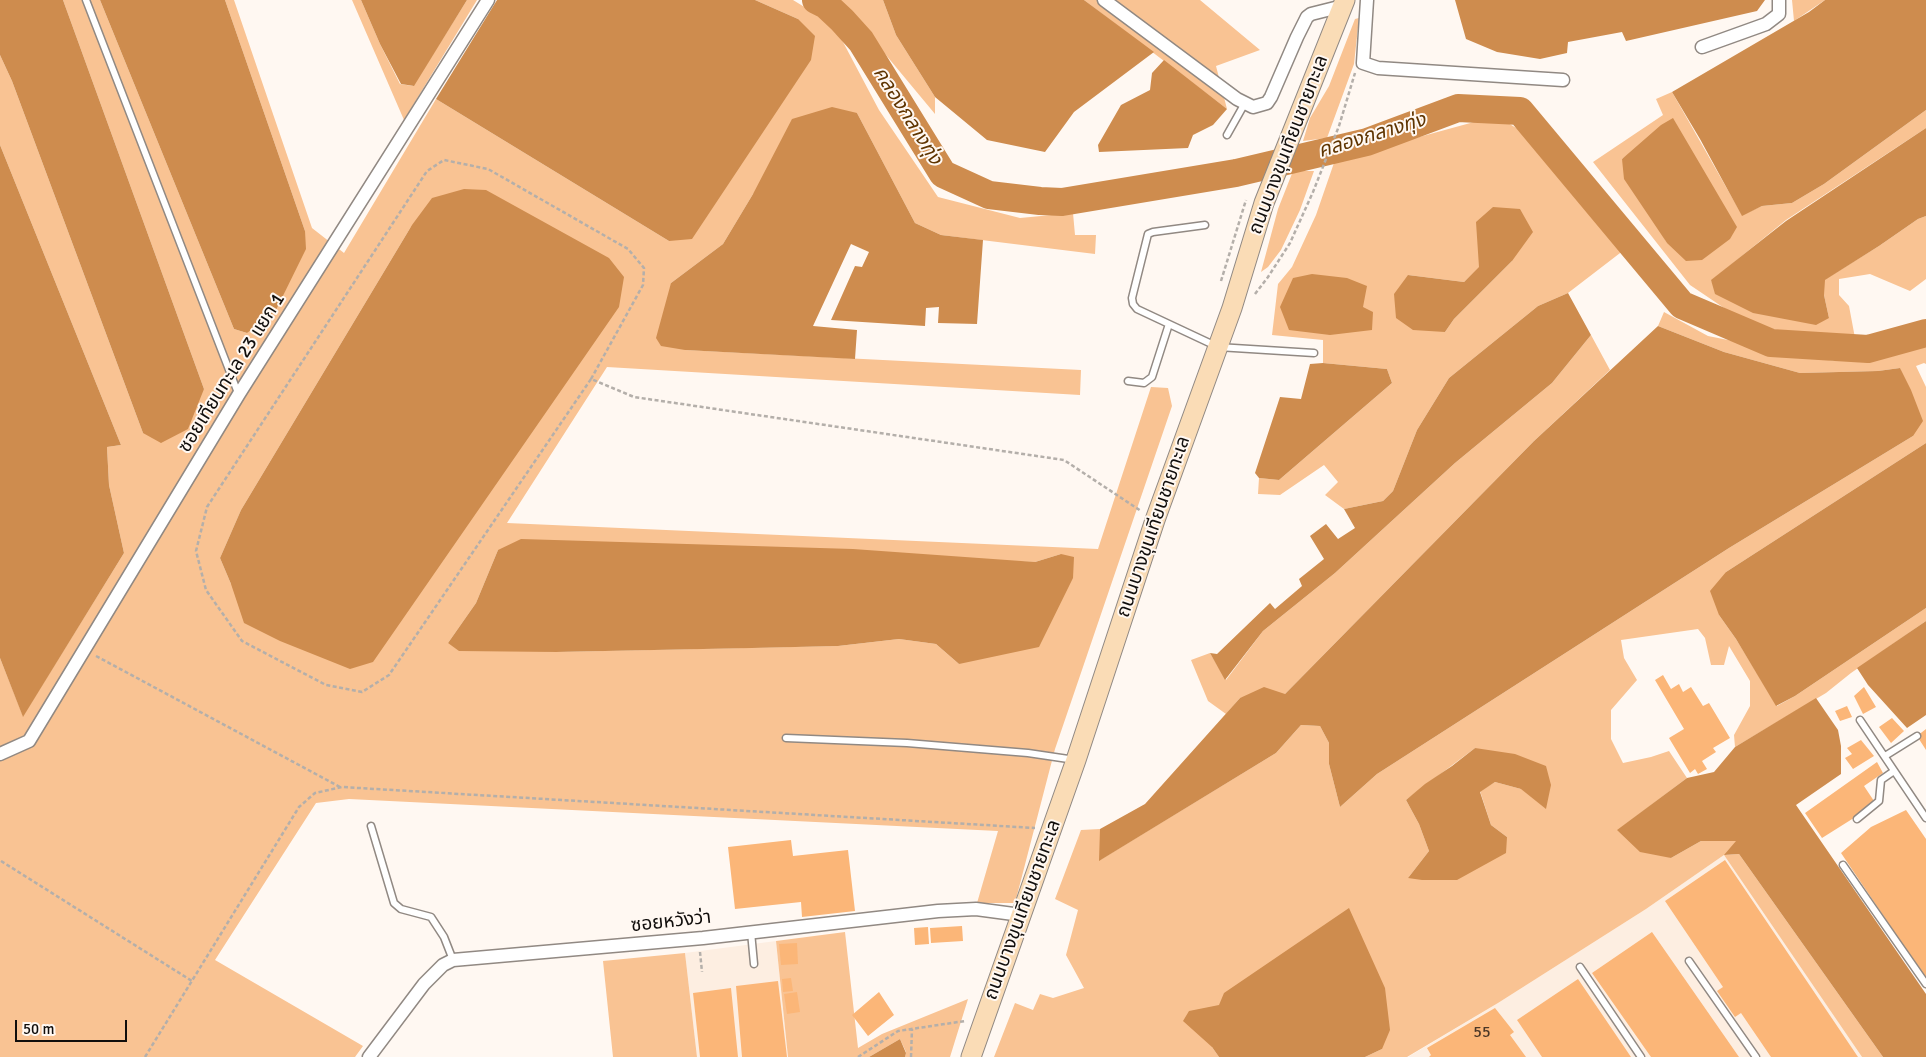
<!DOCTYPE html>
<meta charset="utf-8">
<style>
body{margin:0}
#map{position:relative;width:1926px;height:1057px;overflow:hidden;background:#fff8f2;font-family:Signika,sans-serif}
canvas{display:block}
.scale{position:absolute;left:15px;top:1020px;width:112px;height:22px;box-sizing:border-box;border:2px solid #110e0c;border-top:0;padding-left:6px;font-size:15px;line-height:18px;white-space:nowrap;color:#110e0c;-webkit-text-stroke:4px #fff8f2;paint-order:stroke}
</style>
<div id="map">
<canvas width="1926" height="1057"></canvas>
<div class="scale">50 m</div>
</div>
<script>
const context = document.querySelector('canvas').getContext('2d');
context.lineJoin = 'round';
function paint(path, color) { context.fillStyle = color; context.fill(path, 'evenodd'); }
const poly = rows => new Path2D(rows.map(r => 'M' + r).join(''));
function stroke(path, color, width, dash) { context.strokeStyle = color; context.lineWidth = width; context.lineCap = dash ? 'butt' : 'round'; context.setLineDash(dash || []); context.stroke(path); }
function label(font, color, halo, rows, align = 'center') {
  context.font = font + ' Signika,"Noto Sans Thai",sans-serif'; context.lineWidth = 4; context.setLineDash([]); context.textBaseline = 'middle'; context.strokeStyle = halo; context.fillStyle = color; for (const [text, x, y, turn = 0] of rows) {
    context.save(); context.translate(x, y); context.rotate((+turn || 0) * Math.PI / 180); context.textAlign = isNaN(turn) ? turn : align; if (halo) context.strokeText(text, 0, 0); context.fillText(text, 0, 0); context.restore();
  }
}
const built = poly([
 [1724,855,1862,1057,1408,1057,1498,1003,1646,909],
 [776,941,788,1057,697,1057,685,953]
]);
const green = poly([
 [63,0,100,0,234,329,247,333,305,231,225,0,234,0,312,228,344,253,436,99,669,241,798,19,755,0,793,0,834,25,879,110,938,197,1020,218,1073,213,1075,235,1096,235,1095,254,941,235,915,223,857,113,753,194,723,244,671,283,685,350,1081,370,1080,395,607,367,507,523,1098,549,1151,387,1168,388,1172,406,1055,749,1015,903,977,903,998,831,349,799,316,803,215,960,363,1046,355,1057,0,1057,0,658,23,716,124,553,109,485,107,447,121,445,0,145,0,55,12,81,143,433,204,389],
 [412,225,231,584,220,558,241,510],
 [498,550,1035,562,1061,554,959,664,936,644,899,639,838,646,556,652,448,643,476,603],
 [352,0,361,0,380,44,400,84,413,86,467,0,477,0,404,120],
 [826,0,883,0,896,35,935,97,935,114,866,31],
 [1084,0,1200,0,1260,50,1216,66,1227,109],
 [1792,0,1825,0,1794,21],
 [1359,18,1354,64,1327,138,1303,141,1310,118,1329,86,1355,19],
 [1672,92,1742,215,1762,206,1792,203,1824,184,1926,110,1926,128,1786,220,1711,281,1829,318,1824,295,1824,280,1879,246,1918,219,1926,216,1926,279,1910,291,1870,274,1839,279,1839,295,1849,306,1855,338,1819,338,1757,326,1730,312,1690,285,1593,162,1663,115,1656,99],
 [1631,153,1667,243,1622,159],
 [1496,116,1523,132,1624,250,1568,293,1538,306,1449,378,1417,430,1393,491,1383,501,1344,509,1325,495,1338,482,1324,465,1280,495,1258,494,1259,478,1279,480,1392,383,1387,369,1323,363,1323,340,1272,335,1278,284,1292,267,1316,215,1335,160],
 [1477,222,1512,261,1454,319,1445,332,1408,275,1464,282,1480,267],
 [1293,171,1314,171,1300,210,1281,250,1268,267,1261,272,1278,209],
 [1664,312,1708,336,1834,361,1892,354,1926,345,1926,364,1924,363,1916,366,1926,387,1926,443,1726,572,1719,615,1736,639,1777,706,1795,696,1926,608,1926,621,1851,673,1826,693,1735,747,1734,735,1750,706,1750,681,1729,646,1724,665,1711,665,1705,638,1698,629,1621,640,1624,658,1637,680,1611,710,1611,739,1623,763,1651,757,1669,751,1687,778,1618,830,1671,858,1701,841,1737,841,1725,855,1739,854,1883,1057,1862,1057,1724,855,1646,909,1498,1003,1407,1057,1365,1057,1382,1049,1212,1047,1219,1057,994,1057,1015,1003,1033,1010,1040,994,1053,998,1084,988,1066,955,1078,910,1055,899,1081,830,1100,829,1100,860,1276,753,1301,725,1320,726,1329,743,1329,764,1340,807,1377,774,1729,548,1913,436,1900,368,1878,371,1800,373,1724,352,1658,326],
 [1475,748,1521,789,1495,782,1480,791,1491,825,1507,837,1408,878,1429,851,1419,824,1406,800],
 [1591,335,1610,370,1534,441,1285,694,1240,698,1226,714,1208,701,1191,660,1210,653,1226,680,1263,631,1335,573,1455,463,1552,383],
 [845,932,858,1048,882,1034,968,999,950,1057,905,1057,906,1052,900,1039,869,1057,788,1057,776,941],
 [685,953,697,1057,613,1057,603,961]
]);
const water = poly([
 [0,0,63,0,204,389,188,429,161,443,143,433,12,81,0,55],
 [100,0,225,0,305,231,306,249,275,312,247,333,234,329],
 [361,0,467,0,414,86,401,84,380,44],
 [497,0,755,0,798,19,815,36,811,60,692,239,669,241,436,99],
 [883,0,1084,0,1154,52,1074,112,1045,152,987,140,935,97,896,35],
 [1455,0,1765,0,1757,11,1626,41,1622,32,1568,42,1567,53,1540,59,1497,52,1466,39],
 [1825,0,1926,0,1926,110,1824,184,1792,203,1762,206,1742,216,1700,139,1672,92,1809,12],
 [1164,60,1227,109,1213,125,1193,135,1188,148,1099,152,1098,145,1121,105,1150,90,1152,73],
 [832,107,857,113,915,223,941,235,983,240,977,324,938,323,939,307,926,308,925,326,831,320,855,266,862,267,869,252,851,244,813,326,857,330,855,359,685,350,661,346,656,338,671,283,723,244,753,194,792,119],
 [1673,118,1737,227,1730,239,1702,260,1686,261,1667,243,1624,179,1622,159,1661,125],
 [1926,128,1926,216,1918,219,1879,246,1825,280,1824,295,1829,318,1816,325,1753,313,1715,294,1711,280,1786,221],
 [0,145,121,445,107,447,109,485,124,553,23,717,0,658],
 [464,189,486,190,609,258,624,277,619,307,373,662,350,669,280,641,244,623,231,584,220,558,241,510,412,225,432,198],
 [1493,207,1520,209,1533,232,1512,261,1454,319,1445,332,1413,330,1396,318,1394,294,1408,275,1464,282,1479,267,1476,222],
 [1312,274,1347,278,1367,286,1363,307,1373,312,1372,330,1330,335,1289,330,1280,307,1293,278],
 [1568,293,1591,335,1552,383,1455,463,1335,573,1263,631,1225,680,1210,653,1217,654,1270,603,1275,609,1302,586,1299,579,1324,559,1310,536,1326,524,1338,539,1355,528,1344,509,1383,501,1393,491,1417,430,1449,378,1538,306],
 [1658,326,1724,352,1800,373,1878,371,1900,368,1911,390,1923,421,1913,436,1729,548,1377,774,1340,807,1329,764,1329,743,1320,726,1301,725,1276,753,1099,861,1100,829,1145,804,1240,698,1264,687,1285,694,1534,441],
 [1323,363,1387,369,1392,383,1279,480,1259,478,1255,473,1280,397,1301,399,1310,364],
 [1926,443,1926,608,1795,696,1776,706,1736,639,1719,615,1710,591,1726,572],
 [521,539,853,549,1035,562,1061,554,1074,557,1073,578,1039,647,959,664,936,644,899,639,838,646,752,648,556,652,459,651,448,643,476,603,498,550],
 [1926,621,1926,715,1907,728,1868,685,1857,668],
 [1816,698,1838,730,1841,746,1841,774,1796,805,1926,994,1926,1057,1883,1057,1739,854,1724,855,1736,841,1701,841,1671,858,1640,852,1617,830,1687,778,1714,772,1735,747],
 [1475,748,1515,754,1546,766,1551,785,1546,809,1521,789,1495,782,1480,792,1491,825,1507,837,1506,853,1457,880,1422,880,1408,878,1429,851,1419,824,1406,800,1425,784,1452,766],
 [1349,908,1385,988,1390,1030,1382,1049,1365,1057,1219,1057,1212,1047,1183,1021,1189,1011,1219,1005,1224,993],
 [900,1039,906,1053,905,1057,869,1057]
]);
const river = poly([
 [816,0,826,5,842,20,861,41,943,174,989,195,1040,201,1062,202,1236,173,1367,142,1458,108,1520,111,1682,305,1771,343,1868,349,1926,333]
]);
const building = poly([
 [1663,675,1671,689,1679,684,1683,692,1691,687,1703,706,1709,703,1730,738,1713,748,1716,752,1702,761,1707,769,1698,774,1695,769,1690,773,1669,738,1684,729,1655,680],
 [1864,687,1876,707,1863,714,1854,696],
 [1847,706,1852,717,1840,721,1835,711],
 [1892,718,1904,731,1891,743,1879,727],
 [1926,729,1926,750,1917,736],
 [1861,740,1874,756,1853,769,1845,758,1852,754,1847,748],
 [1877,762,1883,773,1864,786,1876,804,1822,838,1805,813],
 [1906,810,1926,839,1926,979,1841,853,1871,827],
 [791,840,793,856,848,850,855,911,802,917,801,902,735,909,728,847],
 [1725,860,1858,1057,1771,1057,1741,1013,1735,1017,1717,991,1723,987,1665,901],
 [962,926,963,941,931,943,930,928],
 [928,927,929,944,915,945,914,928],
 [1652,932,1739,1057,1651,1057,1592,973],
 [797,943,798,964,781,965,779,944],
 [791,978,793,991,783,992,782,979],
 [1578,979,1631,1057,1542,1057,1517,1020],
 [778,981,787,1057,742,1057,736,986],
 [731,988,738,1057,700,1057,693,993],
 [797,992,800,1012,787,1014,784,994],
 [879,992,894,1015,868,1036,852,1015],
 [1495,1008,1514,1032,1510,1035,1526,1057,1429,1057,1431,1055,1427,1048]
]);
const path = poly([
 [1221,281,1246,200],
 [1255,294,1268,277,1290,243,1313,192,1339,126,1355,73],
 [591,379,643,285,644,268,628,249,488,169,444,160,427,171,207,507,196,551,206,590,242,641,326,685,362,692,389,675,591,379,634,397,1064,460,1141,511],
 [96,656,340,787],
 [1,861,192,981],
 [700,952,702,972],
 [145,1057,299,807,315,793,342,787,1035,828],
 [858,1057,898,1031,965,1021],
 [911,1057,912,1029]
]);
const lane = poly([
 [86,0,238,393],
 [1227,135,1245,103],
 [1205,225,1153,232,1148,234,1132,298,1133,304,1137,309,1218,347,1314,353],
 [1128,381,1144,383,1152,377,1169,324],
 [1860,720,1926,818],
 [786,738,907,743,1028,753,1075,760],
 [1885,756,1917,736],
 [1857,819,1879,801,1881,780,1894,771],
 [371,826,394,903,401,909,431,917,444,937,453,960],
 [1843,865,1926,984],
 [751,932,754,964],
 [1689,961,1756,1057],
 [1580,967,1641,1057]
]);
const street = poly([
 [1104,0,1237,99,1253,107,1267,103,1271,97,1297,37,1307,17,1311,14,1343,6],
 [1367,0,1363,63,1378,68,1563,80],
 [1702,47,1766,24,1779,14,1779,0],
 [0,754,29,741,239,394,488,0],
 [369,1057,424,984,443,965,453,960,703,938,938,911,976,909,1021,915]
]);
const secondary = poly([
 [971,1057,1076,760,1155,520,1232,308,1264,203,1345,0]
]);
const numberNames = [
 ["55",1482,1033]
];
const streetNames = [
 ["ถนนบางขุนเทียนชายทะเล",1289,145,-69],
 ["ซอยเทียนทะเล 23 แยก 1",232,373,-58],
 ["ถนนบางขุนเทียนชายทะเล",1154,527,-71],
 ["ถนนบางขุนเทียนชายทะเล",1023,910,-70],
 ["ซอยหวังว่า",671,922,-6]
];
const waterNames = [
 ["คลองกลางทุ่ง",907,116,58],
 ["คลองกลางทุ่ง",1372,136,-17]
];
paint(built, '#fdeee1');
paint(green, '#f9c393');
paint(water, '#ce8c4e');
stroke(river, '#ce8c4e', 28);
paint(building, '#fbb678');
stroke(lane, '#918983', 9);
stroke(street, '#918983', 15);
stroke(secondary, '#918983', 21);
stroke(path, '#b4afaa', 2.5, [4, 2.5]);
stroke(lane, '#fff', 6);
stroke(street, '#fff', 12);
stroke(secondary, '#fadcb6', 19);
label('16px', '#4c3827', null, numberNames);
label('19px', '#110e0c', '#fff8f2', streetNames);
label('italic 20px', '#5f3400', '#fff8f2', waterNames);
</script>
